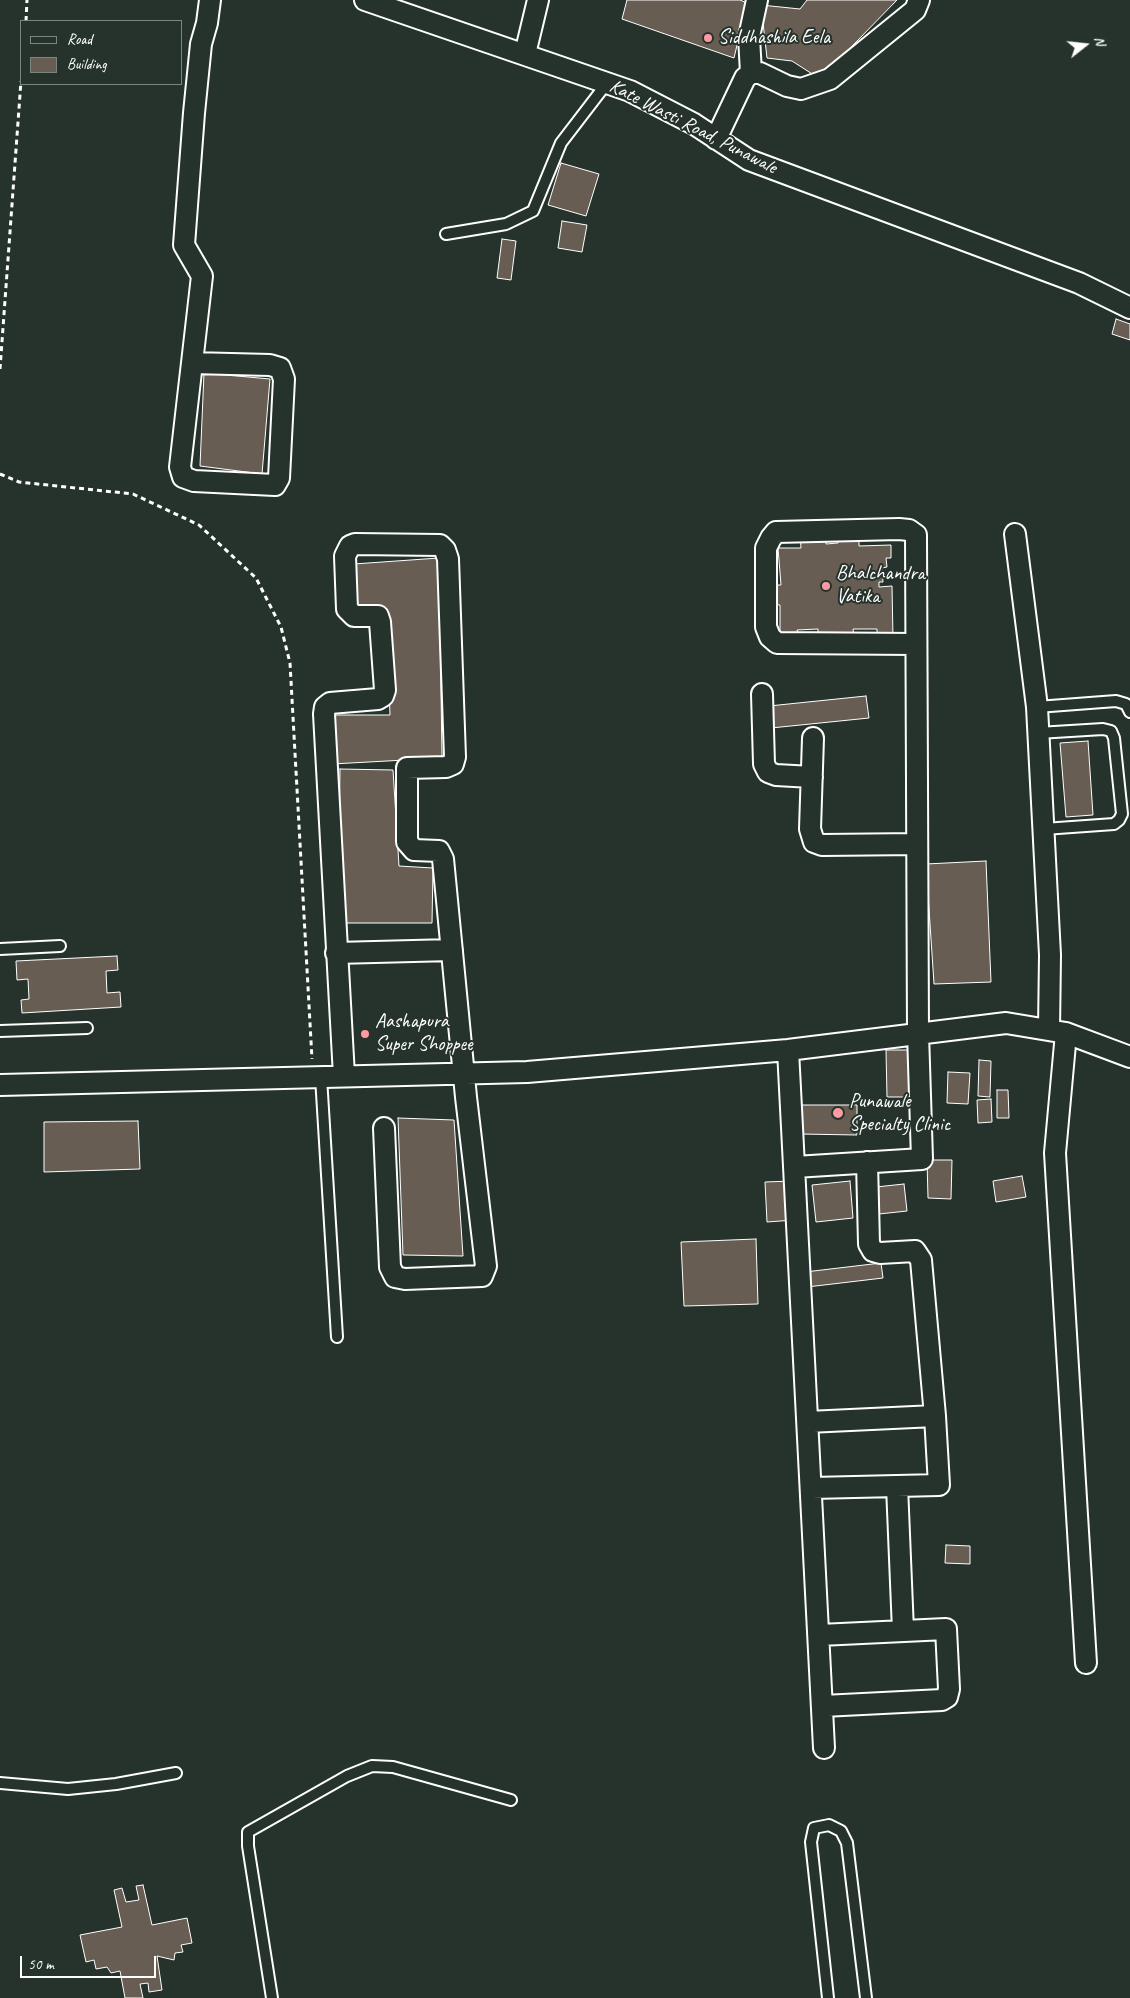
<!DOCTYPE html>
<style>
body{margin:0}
#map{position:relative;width:1130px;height:1998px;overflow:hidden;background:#26332d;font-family:Caveat,sans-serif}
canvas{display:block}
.legend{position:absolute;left:20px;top:20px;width:162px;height:65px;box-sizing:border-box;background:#26332d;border:1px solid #7d8581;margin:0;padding:6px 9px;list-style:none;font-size:15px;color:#fff}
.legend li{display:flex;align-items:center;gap:10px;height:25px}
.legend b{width:25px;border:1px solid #7d8581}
.north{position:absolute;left:1060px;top:20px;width:50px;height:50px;-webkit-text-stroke:4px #26332d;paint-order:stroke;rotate:74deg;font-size:14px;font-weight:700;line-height:20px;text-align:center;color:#fff}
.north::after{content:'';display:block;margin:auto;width:18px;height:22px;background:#fff;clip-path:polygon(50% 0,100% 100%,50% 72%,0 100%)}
.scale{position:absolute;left:20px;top:1956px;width:136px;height:22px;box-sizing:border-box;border:2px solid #fff;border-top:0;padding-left:6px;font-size:15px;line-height:18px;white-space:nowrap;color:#fff;-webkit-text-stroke:4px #26332d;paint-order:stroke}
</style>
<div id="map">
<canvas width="1130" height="1998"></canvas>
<ul class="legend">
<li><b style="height:6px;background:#26332d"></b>Road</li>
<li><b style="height:14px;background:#675d52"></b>Building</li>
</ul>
<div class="north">N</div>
<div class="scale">50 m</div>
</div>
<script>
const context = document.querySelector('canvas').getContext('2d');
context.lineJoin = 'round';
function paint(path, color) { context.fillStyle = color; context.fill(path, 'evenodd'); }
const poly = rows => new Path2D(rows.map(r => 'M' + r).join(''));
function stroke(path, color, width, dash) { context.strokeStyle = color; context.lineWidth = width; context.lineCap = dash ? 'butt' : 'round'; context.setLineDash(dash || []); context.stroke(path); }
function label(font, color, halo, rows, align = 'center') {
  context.font = font + ' Caveat,sans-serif'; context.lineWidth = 4; context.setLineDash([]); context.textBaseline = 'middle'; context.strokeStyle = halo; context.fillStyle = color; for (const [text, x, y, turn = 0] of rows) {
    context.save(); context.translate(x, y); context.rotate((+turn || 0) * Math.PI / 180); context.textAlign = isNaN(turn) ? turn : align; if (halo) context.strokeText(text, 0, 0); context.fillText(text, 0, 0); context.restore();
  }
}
const building = poly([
 [627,0,740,0,747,3,734,58,622,19,627,0],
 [807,0,897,0,820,79,792,61,767,58,761,5,800,9,807,0],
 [561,163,599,174,586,216,548,205,561,163],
 [562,221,587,225,582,252,558,248,562,221],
 [502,239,516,241,511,280,497,278,502,239],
 [1116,319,1130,324,1130,340,1112,334,1116,319],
 [204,373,270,379,262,474,200,466,204,373],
 [826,533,826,544,838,543,837,533,859,533,859,546,891,545,891,558,886,558,887,567,882,568,883,582,879,582,879,587,892,586,893,638,877,637,877,629,853,629,854,637,818,637,818,629,797,630,798,635,780,639,780,605,771,604,774,585,781,585,778,548,801,548,800,534,826,533],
 [439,558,442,758,332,764,332,715,390,715,386,610,352,610,354,564,439,558],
 [866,696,869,718,771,728,769,706,866,696],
 [1088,741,1093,815,1066,817,1060,743,1088,741],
 [340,769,393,770,399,866,433,868,432,923,338,923,340,769],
 [986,861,991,982,934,984,926,864,986,861],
 [117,956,118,970,106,971,107,993,120,992,121,1007,22,1013,21,1000,29,999,28,979,17,980,16,961,117,956],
 [886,1050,911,1050,912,1097,887,1097,886,1050],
 [979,1060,991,1061,990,1097,978,1096,979,1060],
 [948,1072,970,1073,968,1104,947,1103,948,1072],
 [997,1090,1008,1090,1009,1118,997,1118,997,1090],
 [991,1099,992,1122,978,1123,977,1100,991,1099],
 [800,1105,857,1105,857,1135,800,1134,800,1105],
 [398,1118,454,1120,463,1256,403,1255,398,1118],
 [138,1121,140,1169,44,1172,44,1122,138,1121],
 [927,1160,952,1160,951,1199,928,1198,927,1160],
 [1022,1176,1026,1197,996,1202,993,1181,1022,1176],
 [792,1181,794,1220,767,1222,765,1182,792,1181],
 [850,1181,853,1218,816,1222,812,1185,850,1181],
 [904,1184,907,1211,879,1214,876,1187,904,1184],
 [756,1239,758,1304,684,1306,681,1242,756,1239],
 [881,1263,883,1278,807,1287,805,1272,881,1263],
 [946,1545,970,1546,970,1564,945,1563,946,1545],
 [143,1885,152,1925,187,1918,192,1943,181,1945,183,1952,175,1953,174,1960,157,1956,162,1990,149,1992,148,1983,140,1984,143,1998,125,1998,120,1971,111,1973,107,1967,96,1969,94,1960,86,1962,80,1935,122,1927,114,1890,122,1888,126,1902,139,1900,136,1886,143,1885]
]);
const path = poly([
 [26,21,27,0],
 [0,369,21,81],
 [0,474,19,482,133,494,199,525,256,578,281,627,290,663,312,1059]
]);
const service = poly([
 [446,234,506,224,533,211,561,143,607,83],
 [1037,707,1116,701,1126,704,1130,712],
 [1038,733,1103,729,1111,731,1114,738,1122,814,1119,820,1114,824,1044,829],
 [0,949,60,946],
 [0,1031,87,1028],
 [321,1077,337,1337],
 [0,1783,68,1789,116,1784,176,1773],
 [272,1998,248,1846,248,1832,347,1776,372,1766,393,1767,511,1800],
 [828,1998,811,1842,814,1828,829,1825,841,1831,847,1843,866,1998]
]);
const minor = poly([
 [365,0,630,91,694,124,749,160,1079,283,1130,308],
 [525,54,538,0],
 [751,73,749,37,757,0],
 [716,139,745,78,751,73,760,73,787,86,801,89,830,79,915,10,919,0],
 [192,363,270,365,280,368,284,379,279,478,275,485,194,481,183,477,180,467,202,276,184,245,194,113,201,44,207,23,210,0],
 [1015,534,1037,707,1050,955,1049,1030],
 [762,694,764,764,768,772,776,775,812,777],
 [813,738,810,829,814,842,822,845,917,844],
 [336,953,452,950],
 [1066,1033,1055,1153,1086,1663],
 [788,1050,824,1748],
 [344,1076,324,714,325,707,330,703,378,699,383,696,385,690,380,622,378,616,354,616,347,609,345,556,350,546,355,544,440,545,445,550,448,559,455,757,453,764,446,767,407,768,407,842,414,850,439,851,443,859,466,1097,486,1266,482,1276,405,1279,395,1277,390,1267,384,1128],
 [0,1085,527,1072,788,1050,1006,1023,1066,1033,1130,1057],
 [795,1167,922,1159,918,1033,916,535,909,530,899,529,776,532,771,538,766,548,766,627,770,637,777,643,916,644],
 [808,1422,935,1416],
 [897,1486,903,1631],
 [812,1488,939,1485,935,1416,921,1260,915,1251,880,1253,873,1251,869,1244,867,1162],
 [820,1635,946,1629,949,1689,947,1697,942,1700,823,1706]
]);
const markers = [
 [708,38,5,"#ff9aa2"],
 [826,586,5,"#ff9aa2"],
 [365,1034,5,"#ff9aa2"],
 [838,1113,6,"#ff9aa2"]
];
const poiNames = [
 ["Siddhashila Eela",718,38],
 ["Bhalchandra",836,574],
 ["Vatika",836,597],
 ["Aashapura",375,1022],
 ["Super Shoppee",375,1045],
 ["Punawale",849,1102],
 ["Specialty Clinic",849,1125]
];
const streetNames = [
 ["Kate Wasti Road, Punawale",693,127,27]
];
paint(building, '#675d52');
stroke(building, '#fff', 1);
stroke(service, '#fff', 14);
stroke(minor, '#fff', 24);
stroke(path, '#fff', 3, [5, 4]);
stroke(service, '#26332d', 10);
stroke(minor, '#26332d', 20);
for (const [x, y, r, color] of markers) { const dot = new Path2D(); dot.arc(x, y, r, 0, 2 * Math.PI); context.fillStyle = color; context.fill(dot); stroke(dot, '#26332d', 2); }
label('20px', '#fff', '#26332d', poiNames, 'left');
label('20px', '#fff', '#26332d', streetNames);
</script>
